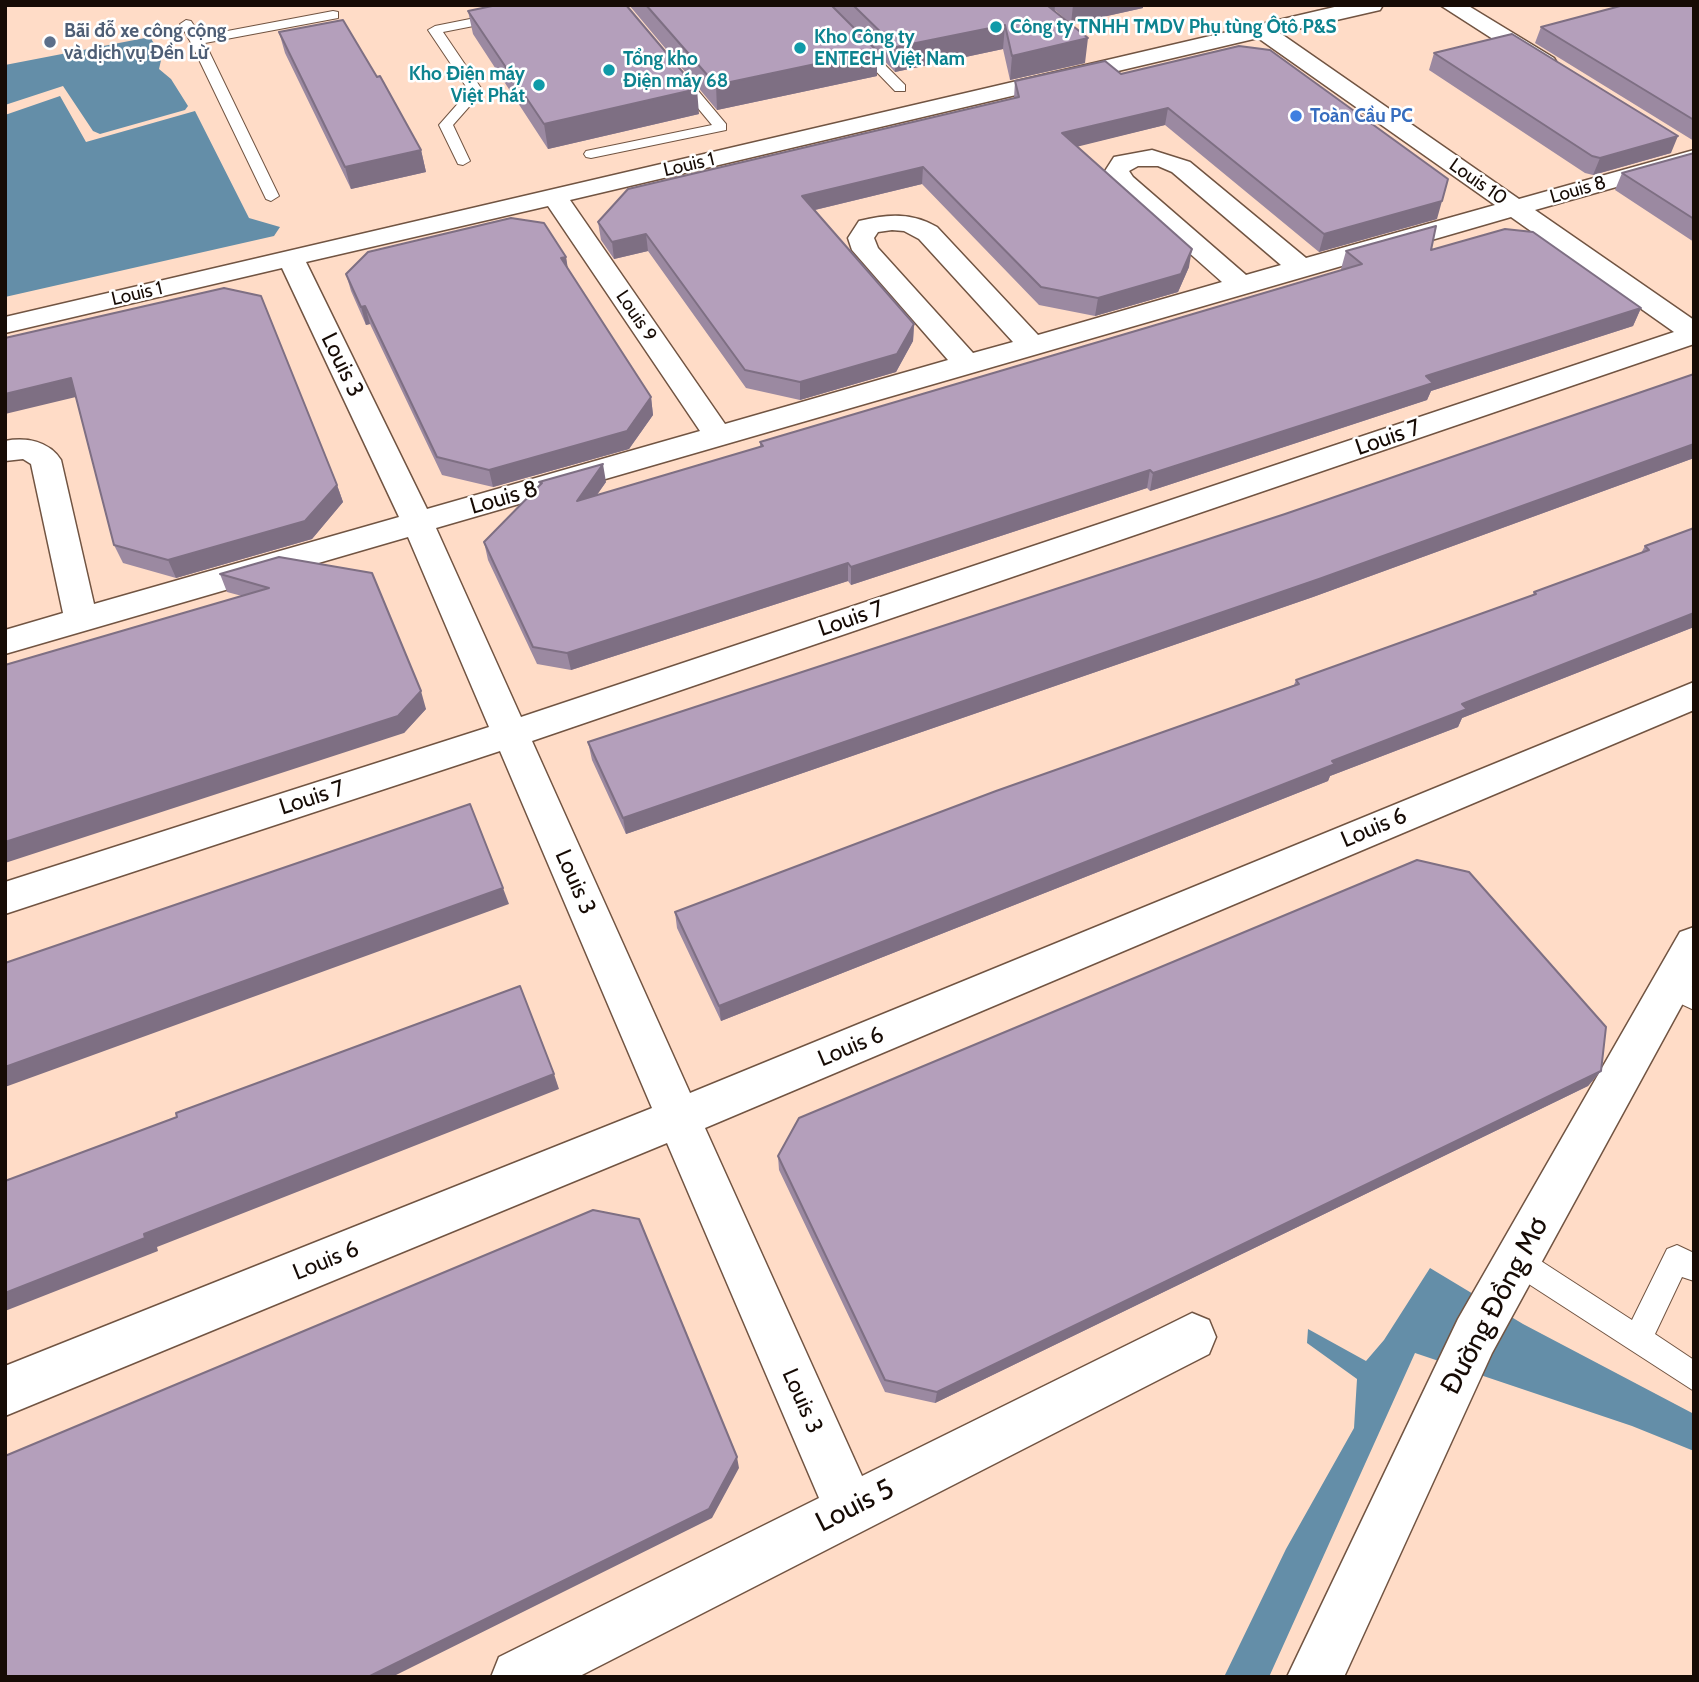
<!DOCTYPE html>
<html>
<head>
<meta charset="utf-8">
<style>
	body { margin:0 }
	#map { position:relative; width:1699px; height:1682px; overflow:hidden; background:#ffdcc7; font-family:Cabin,sans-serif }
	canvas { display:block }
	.frame { position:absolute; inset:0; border:7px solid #160b05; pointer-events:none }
</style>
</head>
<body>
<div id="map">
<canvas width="1699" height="1682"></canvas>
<div class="frame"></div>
</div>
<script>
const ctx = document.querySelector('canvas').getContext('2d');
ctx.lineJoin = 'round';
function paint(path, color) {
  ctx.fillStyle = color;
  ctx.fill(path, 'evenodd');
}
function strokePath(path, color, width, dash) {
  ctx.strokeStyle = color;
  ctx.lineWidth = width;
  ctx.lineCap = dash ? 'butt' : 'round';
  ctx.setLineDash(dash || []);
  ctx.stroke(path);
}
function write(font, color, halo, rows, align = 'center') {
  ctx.font = font + ' Cabin,sans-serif';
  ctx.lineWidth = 5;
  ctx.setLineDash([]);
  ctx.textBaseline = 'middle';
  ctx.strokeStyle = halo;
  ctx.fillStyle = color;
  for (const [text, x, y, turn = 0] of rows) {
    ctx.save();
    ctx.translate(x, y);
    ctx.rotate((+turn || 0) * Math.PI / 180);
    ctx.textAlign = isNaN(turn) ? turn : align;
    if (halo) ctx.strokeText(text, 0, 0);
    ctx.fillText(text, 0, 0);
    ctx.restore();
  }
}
const water = new Path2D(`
	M 150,37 L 162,56 L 159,69 L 171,79 L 188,106 L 185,110 L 100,134 L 93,131 L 63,86 L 5,105 L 5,65 Z
	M 60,96 L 86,142 L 195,111 L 249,218 L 280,227 L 274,236 L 5,297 L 5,115 Z
	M 1430,1268 L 1523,1324 L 1694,1414 L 1694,1451 L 1632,1426 L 1415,1353 L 1269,1677 L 1224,1677 L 1286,1549 L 1354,1428 L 1357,1379 L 1307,1343 L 1308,1329 L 1366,1361 L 1384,1340 Z`);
const service = new Path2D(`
	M 540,5 L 566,5 L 560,9 L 443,32 L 483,91 L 453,125 L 470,161 L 463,165 L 458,164 L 439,125 L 469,91 L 428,30 L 435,26 Z
	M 812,5 L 825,5 L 905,85 L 905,91 L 895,91 Z
	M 333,11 L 338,12 L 338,18 L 205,43 L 279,196 L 271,201 L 266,199 L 190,41 L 180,24 L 186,20 L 191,21 L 201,36 Z
	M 679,73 L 684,74 L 726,124 L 726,130 L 591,158 L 586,157 L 584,154 L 586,151 L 712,125 L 672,77 Z
	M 1671,978 L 1694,988 L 1694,1010 L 1662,995 L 1659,988 L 1662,981 Z
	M 1677,1245 L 1694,1253 L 1694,1281 L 1682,1277 L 1655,1334 L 1694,1360 L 1694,1391 L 1507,1270 L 1503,1261 L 1507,1252 L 1517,1248 L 1527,1252 L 1632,1320 L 1667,1249 Z`);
const minor = new Path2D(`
	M 1343,5 L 1383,5 L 1380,10 L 1280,33 L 1519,199 L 1694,150 L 1694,165 L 1535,210 L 1694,320 L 1694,344 L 532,741 L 690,1093 L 1694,682 L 1694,710 L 705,1128 L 862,1476 L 1192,1313 L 1209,1320 L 1216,1337 L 1209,1354 L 578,1677 L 491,1677 L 499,1657 L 819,1498 L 667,1143 L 5,1416 L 5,1366 L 652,1108 L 500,751 L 5,914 L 5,882 L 489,727 L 408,537 L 5,654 L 5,630 L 63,613 L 31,464 L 23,459 L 5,461 L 5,441 C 26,437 49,441 61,460 L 94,604 L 399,517 L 282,268 L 5,333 L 5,317 ZM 1258,38 L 1495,205 L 1306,258 L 1190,162 L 1152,150 L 1114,157 L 1105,171 L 1115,187 L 1222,282 L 1038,335 L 937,227 C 911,212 887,214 859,221 L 848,238 L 852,250 L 948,360 L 725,424 L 570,200 ZM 1138,166 L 1158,166 L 1172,172 L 1281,265 L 1246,275 L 1133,177 L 1129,171 ZM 548,206 L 700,431 L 427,509 L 306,262 ZM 1511,217 L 1674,332 L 521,717 L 436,528 ZM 892,230 L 904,231 L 919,239 L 1013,342 L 973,353 L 878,248 L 874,238 L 878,232 Z
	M 1440,5 L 1467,5 L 1554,58 L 1557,63 L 1554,68 L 1538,68 Z
	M 1694,927 L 1694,983 L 1492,1353 L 1344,1677 L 1287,1677 L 1458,1319 L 1680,932 Z`);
const wall = new Path2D(`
	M 629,5 L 1143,5 L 1143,8 L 1071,24 L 1055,10 L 1085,63 L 1010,80 L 1003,49 L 895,72 L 877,53 L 877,76 L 717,110 Z
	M 1694,5 L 1694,141 L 1535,43 L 1541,27 Z
	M 468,11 L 699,114 L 548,149 L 473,34 Z
	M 279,32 L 421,150 L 426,172 L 351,189 L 285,53 Z
	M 1434,53 L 1671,153 L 1593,175 L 1585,173 L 1429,70 Z
	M 1121,74 L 1437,219 L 1319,252 L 1165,125 L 1077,146 L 1189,267 L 1178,292 L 1095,316 L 1039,305 L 922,184 L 815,210 L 914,324 L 913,341 L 896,372 L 800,400 L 746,388 L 648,251 L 614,259 L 601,240 L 598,222 L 1014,98 L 1015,81 Z
	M 1694,153 L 1694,242 L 1615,190 L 1622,173 Z
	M 1431,250 L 1641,308 L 1633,326 L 1431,391 L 1427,400 L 1150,491 L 1147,488 L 851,585 L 848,581 L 571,670 L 537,664 L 488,560 L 484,542 L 540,485 L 539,482 L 606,482 L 597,495 L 760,447 L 760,442 L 1342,270 L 1341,269 L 1346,251 Z
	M 566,257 L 567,268 L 651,397 L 653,415 L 629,449 L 493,487 L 442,475 L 370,324 L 366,325 L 351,291 L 346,274 Z
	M 5,338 L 337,485 L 343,502 L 312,539 L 176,578 L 123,563 L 114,545 L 76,397 Z
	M 1694,374 L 1694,458 L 1313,597 L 626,834 L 592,760 L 588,742 L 1285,514 Z
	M 1694,528 L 1694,627 L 1462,718 L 1458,727 L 1330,776 L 1328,781 L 721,1021 L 677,928 L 675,912 L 1294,685 L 1296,680 L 1533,595 L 1534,592 L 1641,553 L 1645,546 Z
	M 279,557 L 426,709 L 404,733 L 242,596 L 227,592 L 220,574 Z
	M 1601,1071 L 1588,1086 L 935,1403 L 885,1392 L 779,1170 L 778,1156 Z`);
const shadedWall = new Path2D(`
	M 1050,5 L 1055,5 L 1053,28 L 1048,6 Z
	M 1073,5 L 1143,5 L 1143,8 L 1071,24 Z
	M 1005,25 L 1003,49 L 895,72 L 896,47 Z
	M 1088,38 L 1085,63 L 1010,80 L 1012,56 Z
	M 877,51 L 877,76 L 717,110 L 716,85 Z
	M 697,89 L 699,114 L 548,149 L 544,124 Z
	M 1168,108 L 1165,125 L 1060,151 L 1062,133 Z
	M 1678,136 L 1671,153 L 1593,175 L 1600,158 Z
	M 421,150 L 426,172 L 351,189 L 345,167 Z
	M 923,167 L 922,184 L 802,213 L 802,196 Z
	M 1442,201 L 1437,219 L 1319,252 L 1324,234 Z
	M 646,234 L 648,251 L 614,259 L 612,242 Z
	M 1192,249 L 1189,267 L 1178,292 L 1095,316 L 1098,298 Z
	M 566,257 L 569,275 L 561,258 Z
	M 365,306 L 370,324 L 366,325 L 361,307 Z
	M 1641,308 L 1633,326 L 1431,391 L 1427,400 L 1150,491 L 1153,473 L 1426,376 Z
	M 914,324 L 913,341 L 896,372 L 800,400 L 800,382 Z
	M 71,378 L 80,396 L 5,414 L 5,394 Z
	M 651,397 L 653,415 L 629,449 L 493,487 L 489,470 Z
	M 1694,444 L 1694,458 L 1313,597 L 626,834 L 623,818 Z
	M 603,464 L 606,482 L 580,518 L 577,501 Z
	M 1150,470 L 1147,488 L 851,585 L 851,567 Z
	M 337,485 L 343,502 L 312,539 L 176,578 L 168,560 Z
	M 848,563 L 848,581 L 571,670 L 567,653 Z
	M 1694,613 L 1694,627 L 1462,718 L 1458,727 L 1330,776 L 1328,781 L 721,1021 L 719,1006 L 1332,761 L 1462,704 Z
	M 421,691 L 426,709 L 404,733 L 5,863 L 5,842 Z
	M 503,888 L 509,904 L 5,1087 L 5,1067 Z
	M 1601,1071 L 1588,1086 L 935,1403 L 937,1392 Z
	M 554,1074 L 559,1089 L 157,1247 L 158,1251 L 5,1311 L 5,1293 L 144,1234 Z
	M 737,1457 L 739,1468 L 712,1518 L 392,1677 L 368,1677 Z`);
const building = new Path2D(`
	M 497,5 L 626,5 L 697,89 L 544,124 L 468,11 Z
	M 646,5 L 831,5 L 877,51 L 716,85 Z
	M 853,5 L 1050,5 L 1048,6 L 1088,38 L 1012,56 L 1005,25 L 896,47 Z
	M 1624,5 L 1694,5 L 1694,120 L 1541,27 Z
	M 343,20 L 377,77 L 380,76 L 421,150 L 345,167 L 279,32 Z
	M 1512,34 L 1678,136 L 1600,158 L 1592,156 L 1434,53 Z
	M 1239,46 L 1270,50 L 1448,179 L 1442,201 L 1324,234 L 1168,108 L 1062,133 L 1192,249 L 1181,274 L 1098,298 L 1041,287 L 923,167 L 802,196 L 914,324 L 897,354 L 800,382 L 745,370 L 646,234 L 612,242 L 598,222 L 628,189 L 1019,97 L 1015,81 L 1105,61 L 1121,74 Z
	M 1694,153 L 1694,219 L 1622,173 Z
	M 511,218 L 544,223 L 566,257 L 561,258 L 651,397 L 627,431 L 489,470 L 437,457 L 365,306 L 361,307 L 346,274 L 368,252 Z
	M 1436,226 L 1431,250 L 1505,229 L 1533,232 L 1641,308 L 1426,376 L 1433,383 L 1153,473 L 1150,470 L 851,567 L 848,563 L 567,653 L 533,647 L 484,542 L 542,483 L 539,482 L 603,464 L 577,501 L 763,446 L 760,442 L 1362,264 L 1346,251 Z
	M 224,288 L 261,296 L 337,485 L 305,521 L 168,560 L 114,545 L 71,378 L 5,394 L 5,338 Z
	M 1694,374 L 1694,444 L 1319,579 L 623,818 L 588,742 L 1285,514 Z
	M 1694,528 L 1694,613 L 1462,704 L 1467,709 L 1332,761 L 1335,764 L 719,1006 L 675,912 L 996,791 L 1299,684 L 1296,680 L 1536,594 L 1534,592 L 1649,550 L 1645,546 Z
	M 279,557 L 372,573 L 421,691 L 398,716 L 5,842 L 5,665 L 269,588 L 220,574 Z
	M 470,804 L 503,888 L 5,1067 L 5,963 Z
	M 1417,860 L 1469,872 L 1606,1027 L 1601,1071 L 937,1392 L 885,1380 L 778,1156 L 799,1118 Z
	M 520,986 L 554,1074 L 144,1234 L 145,1238 L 5,1293 L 5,1181 L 177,1117 L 176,1113 Z
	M 593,1210 L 639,1219 L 737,1457 L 709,1509 L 368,1677 L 5,1677 L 5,1456 Z`);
const markers = [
	[996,27,7,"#0f9aa8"],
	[50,42,7,"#5c6f8a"],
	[800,48,7,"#0f9aa8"],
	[609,70,7,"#0f9aa8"],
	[539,85,7,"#0f9aa8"],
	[1296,116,7,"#3f7fe0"]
];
const farCulturenames = [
	["Công ty TNHH TMDV Phụ tùng Ôtô P&S",1010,27],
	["Kho Công ty",814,37],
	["ENTECH Việt Nam",814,59],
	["Tổng kho",623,59],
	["Điện máy 68",623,81],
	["Kho Điện máy",525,74,"right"],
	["Việt Phát",525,96,"right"]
];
const farServicenames = [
	["Bãi đỗ xe công cộng",64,31],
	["và dịch vụ Đền Lừ",64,53]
];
const farShopnames = [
	["Toàn Cầu PC",1310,116]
];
const farStreetnames = [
	["Louis 1",689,165,-13],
	["Louis 10",1478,182,35],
	["Louis 8",1578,190,-16],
	["Louis 1",137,294,-13],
	["Louis 9",636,316,56]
];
const streetNames = [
	["Louis 3",342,365,64],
	["Louis 7",1388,438,-19],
	["Louis 8",504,498,-16],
	["Louis 7",851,619,-19],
	["Louis 7",312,798,-18],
	["Louis 6",1374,828,-23],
	["Louis 3",575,882,66],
	["Louis 6",851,1047,-23],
	["Louis 6",326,1261,-22],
	["Louis 3",802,1401,66]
];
const nearStreetnames = [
	["Đường Đồng Mơ",1495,1306,-62],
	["Louis 5",855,1506,-27]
];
paint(water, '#648ea8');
strokePath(service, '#715442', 2);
strokePath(minor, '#715442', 3);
paint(service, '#fff');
paint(minor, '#fff');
paint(wall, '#9b89a1');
paint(shadedWall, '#7e6f83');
paint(building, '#b49fbb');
strokePath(building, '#7e6f83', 2);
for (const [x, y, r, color] of markers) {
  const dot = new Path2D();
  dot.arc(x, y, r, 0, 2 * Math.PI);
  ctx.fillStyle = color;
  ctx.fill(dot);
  strokePath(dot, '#fff', 2.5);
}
write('bold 19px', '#0d838f', '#fff', farCulturenames, 'left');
write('bold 19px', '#4e5e75', '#fff', farServicenames, 'left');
write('bold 19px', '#366cbe', '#fff', farShopnames, 'left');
write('19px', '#160b05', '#fff', farStreetnames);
write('23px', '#160b05', '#fff', streetNames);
write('28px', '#160b05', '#fff', nearStreetnames);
</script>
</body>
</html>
